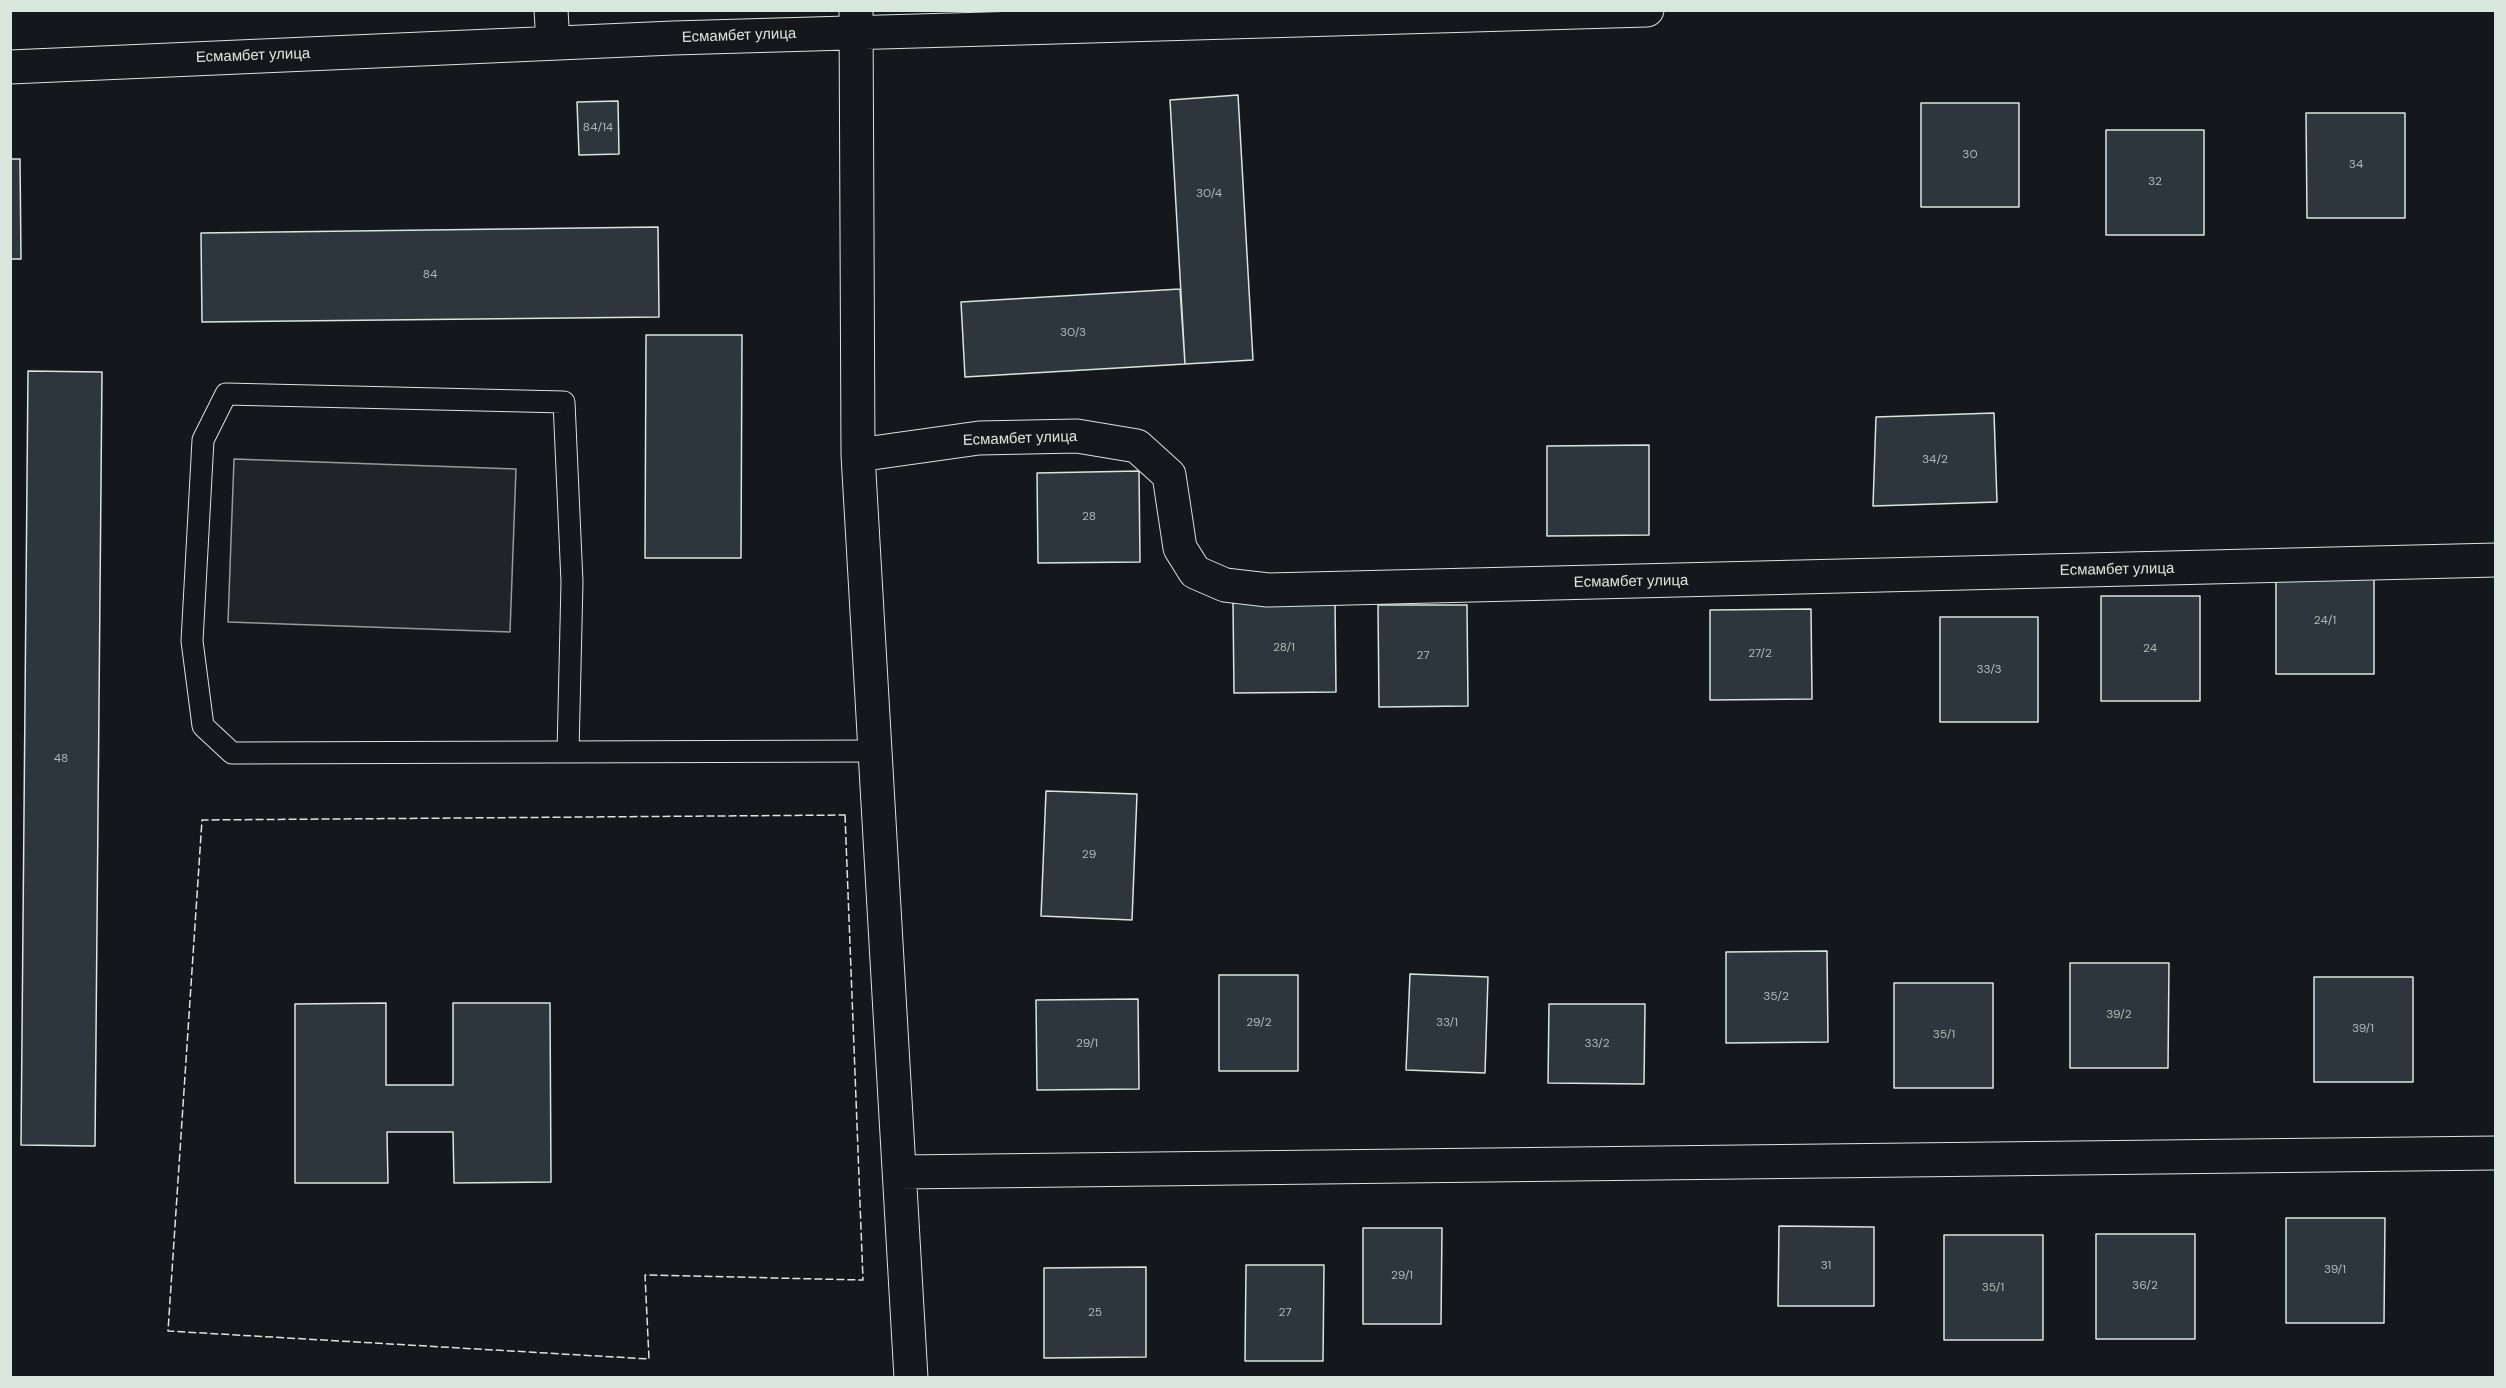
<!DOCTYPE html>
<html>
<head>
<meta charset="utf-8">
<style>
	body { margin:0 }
	#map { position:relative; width:2506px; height:1388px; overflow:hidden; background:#14181c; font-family:"DM Sans",sans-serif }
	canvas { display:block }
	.frame { position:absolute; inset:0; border:12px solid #d8e6dc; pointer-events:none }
</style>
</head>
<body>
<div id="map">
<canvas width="2506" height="1388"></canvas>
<div class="frame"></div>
</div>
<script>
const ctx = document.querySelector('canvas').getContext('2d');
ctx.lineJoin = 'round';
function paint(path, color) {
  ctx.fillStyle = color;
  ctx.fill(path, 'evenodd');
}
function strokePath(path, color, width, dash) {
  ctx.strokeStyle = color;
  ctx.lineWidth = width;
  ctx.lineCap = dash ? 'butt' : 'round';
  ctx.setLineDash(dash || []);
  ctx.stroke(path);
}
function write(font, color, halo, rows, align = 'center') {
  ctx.font = font + ' "DM Sans",sans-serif';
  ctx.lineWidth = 4.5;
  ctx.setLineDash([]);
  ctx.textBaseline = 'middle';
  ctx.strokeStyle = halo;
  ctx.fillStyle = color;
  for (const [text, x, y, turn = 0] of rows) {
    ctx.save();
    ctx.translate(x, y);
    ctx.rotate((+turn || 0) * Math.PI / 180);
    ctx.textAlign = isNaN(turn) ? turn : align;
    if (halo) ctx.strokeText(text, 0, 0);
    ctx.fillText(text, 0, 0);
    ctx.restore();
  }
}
const green = new Path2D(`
	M 234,459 L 516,469 L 510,632 L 228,622 Z`);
const building = new Path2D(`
	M 1238,95 L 1253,360 L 1185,364 L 1170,100 Z
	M 618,101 L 619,154 L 579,155 L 577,102 Z
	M 1921,103 L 2019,103 L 2019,207 L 1921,207 Z
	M 2306,113 L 2405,113 L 2405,218 L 2307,218 Z
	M 2106,130 L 2204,130 L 2204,235 L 2106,235 Z
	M 10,159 L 20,159 L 21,259 L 10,259 Z
	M 658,227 L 659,317 L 202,322 L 201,233 Z
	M 1180,289 L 1185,364 L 965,377 L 961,302 Z
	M 646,335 L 742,335 L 741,558 L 645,558 Z
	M 28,371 L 102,372 L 95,1146 L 21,1145 Z
	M 1994,413 L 1997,502 L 1873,506 L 1876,417 Z
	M 1649,445 L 1649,535 L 1547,536 L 1547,446 Z
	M 1139,471 L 1140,562 L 1038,563 L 1037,473 Z
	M 2276,568 L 2374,568 L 2374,674 L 2276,674 Z
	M 2101,596 L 2200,596 L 2200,701 L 2101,701 Z
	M 1335,602 L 1336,692 L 1234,693 L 1233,603 Z
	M 1378,605 L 1467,605 L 1468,706 L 1379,707 Z
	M 1811,609 L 1812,699 L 1710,700 L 1710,610 Z
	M 1940,617 L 2038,617 L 2038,722 L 1940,722 Z
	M 1046,791 L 1137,794 L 1132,920 L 1041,916 Z
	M 1827,951 L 1828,1042 L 1726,1043 L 1726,952 Z
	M 2070,963 L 2169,963 L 2168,1068 L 2070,1068 Z
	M 1410,974 L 1488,977 L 1485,1073 L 1406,1070 Z
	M 1219,975 L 1298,975 L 1298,1071 L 1219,1071 Z
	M 2314,977 L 2413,977 L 2413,1082 L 2314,1082 Z
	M 1894,983 L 1993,983 L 1993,1088 L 1894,1088 Z
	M 1138,999 L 1139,1089 L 1037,1090 L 1036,1000 Z
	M 386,1003 L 386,1085 L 453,1085 L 453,1003 L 550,1003 L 551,1182 L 454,1183 L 453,1132 L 387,1132 L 388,1183 L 295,1183 L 295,1004 Z
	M 1549,1004 L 1645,1004 L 1644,1084 L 1548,1083 Z
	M 2286,1218 L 2385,1218 L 2384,1323 L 2286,1323 Z
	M 1779,1226 L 1874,1227 L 1874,1306 L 1778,1306 Z
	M 1363,1228 L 1442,1228 L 1441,1324 L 1363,1324 Z
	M 2096,1234 L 2195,1234 L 2195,1339 L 2096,1339 Z
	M 1944,1235 L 2043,1235 L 2043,1340 L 1944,1340 Z
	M 1246,1265 L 1324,1265 L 1323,1361 L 1245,1361 Z
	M 1146,1267 L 1146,1357 L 1044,1358 L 1044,1268 Z`);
const service = new Path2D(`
	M 568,752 L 572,582 L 564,402 L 226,394 L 203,440 L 192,641 L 203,726 L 232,753 L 876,751`);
const minor = new Path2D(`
	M 551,10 L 553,43
	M 856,10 L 858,455 L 911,1378
	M 10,67 L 673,38 L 1647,10
	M 858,455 L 979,438 L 1077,436 L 1137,446 L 1169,475 L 1180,548 L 1195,572 L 1225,585 L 1268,590 L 2496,560
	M 901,1172 L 2496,1153`);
const fence = new Path2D(`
	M 845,815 L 863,1280 L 645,1275 L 649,1359 L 168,1331 L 202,820 Z`);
const numberNames = [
	["84/14",598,128],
	["30",1970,155],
	["34",2356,165],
	["32",2155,182],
	["30/4",1209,194],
	["84",430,275],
	["30/3",1073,333],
	["34/2",1935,460],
	["28",1089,517],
	["24/1",2325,621],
	["28/1",1284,648],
	["24",2150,649],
	["27/2",1760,654],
	["27",1423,656],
	["33/3",1989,670],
	["48",61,759],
	["29",1089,855],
	["35/2",1776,997],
	["39/2",2119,1015],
	["29/2",1259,1023],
	["33/1",1447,1023],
	["39/1",2363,1029],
	["35/1",1944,1035],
	["29/1",1087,1044],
	["33/2",1597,1044],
	["31",1826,1266],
	["39/1",2335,1270],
	["29/1",1402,1276],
	["36/2",2145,1286],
	["35/1",1993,1288],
	["25",1095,1313],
	["27",1285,1313]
];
const streetNames = [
	["Есмамбет улица",739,36,-2],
	["Есмамбет улица",253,56,-2],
	["Есмамбет улица",1020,439,-2],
	["Есмамбет улица",2117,570,-1],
	["Есмамбет улица",1631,582,-1]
];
paint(green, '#202428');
strokePath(green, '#939e99', 1.5);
paint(building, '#2c363c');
strokePath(building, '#d8e6dc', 1.5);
strokePath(service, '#d8e6dc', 23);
strokePath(minor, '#d8e6dc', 35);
strokePath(service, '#14181c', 21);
strokePath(minor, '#14181c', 33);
strokePath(fence, '#d8e6dc', 1.5, [8, 3]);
write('12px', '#adbab4', null, numberNames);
write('15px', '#d8e6dc', '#14181c', streetNames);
</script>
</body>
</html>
